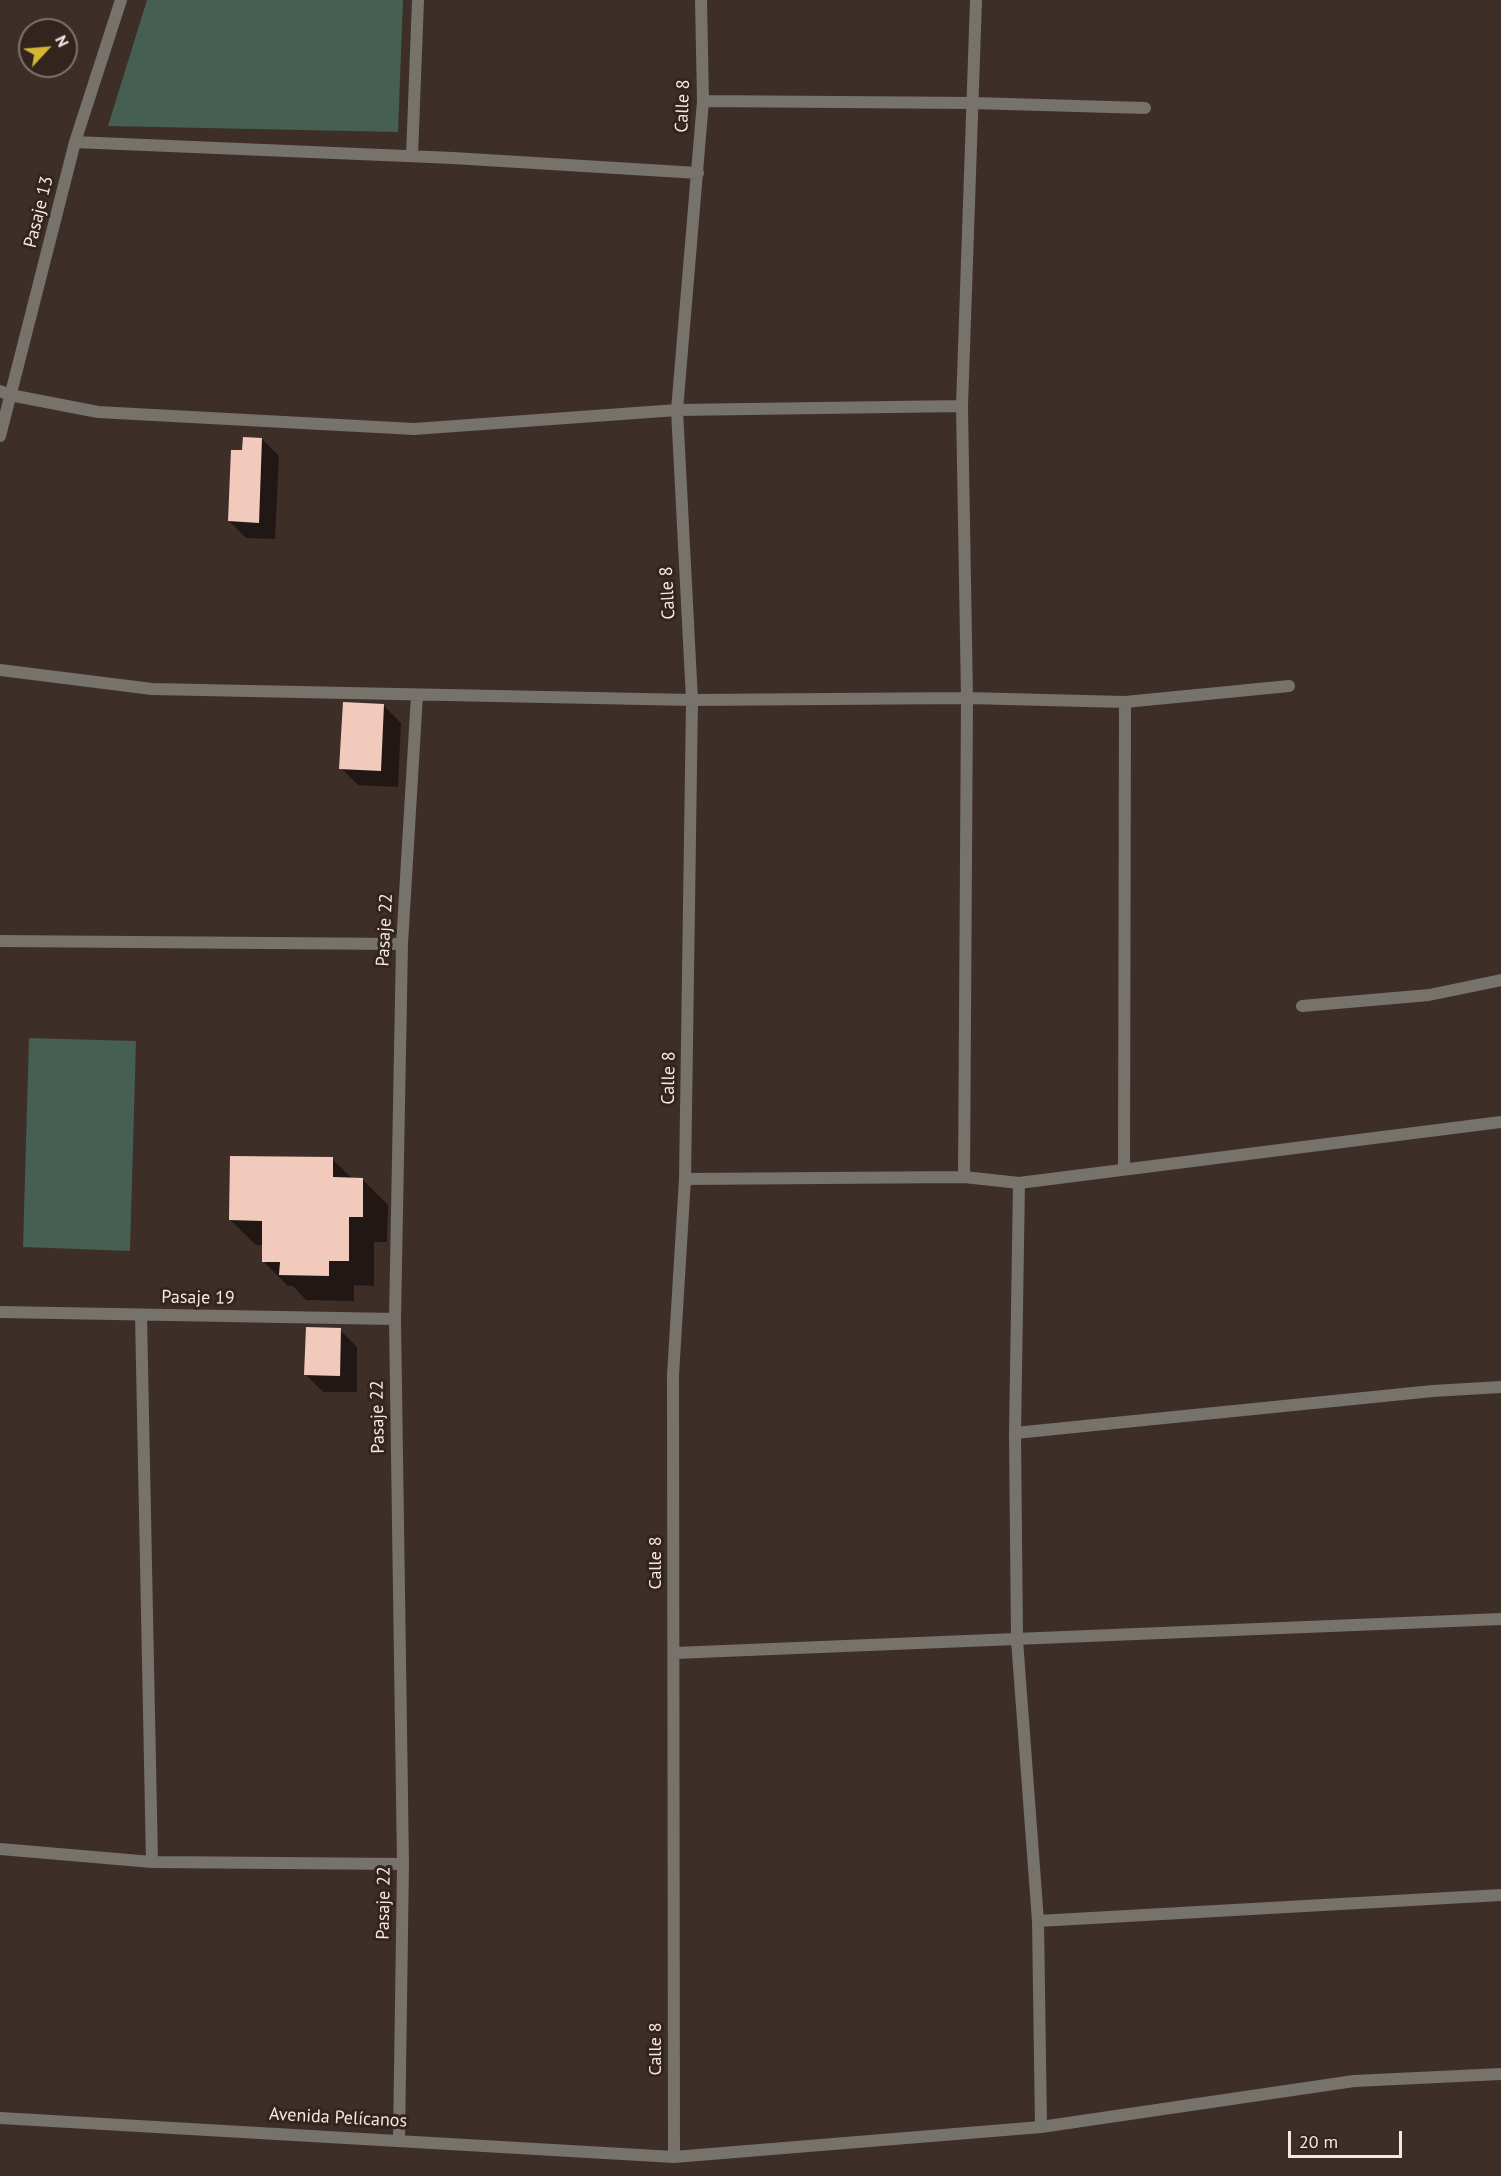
<!DOCTYPE html>
<html>
<head>
<meta charset="utf-8">
<style>
	body { margin:0 }
	#map { position:relative; width:1501px; height:2176px; overflow:hidden; background:#3e2e28; font-family:"PT Sans",sans-serif }
	canvas { display:block }
	.north { position:absolute; left:18px; top:18px; width:60px; height:60px; box-sizing:border-box; background:#34241e; border:2px solid #80726d; border-radius:50%; rotate:64deg; font-size:16px; font-weight:700; line-height:24px; text-align:center; color:#f3e8e4 }
	.north::after { content:''; display:block; margin:auto; width:21px; height:27px; background:#d5b534; clip-path:polygon(50% 0,100% 100%,50% 72%,0 100%) }
	.scale { position:absolute; left:1288px; top:2131px; width:114px; height:27px; box-sizing:border-box; border:3px solid #f3e8e4; border-top:0; padding-left:8px; font-size:18px; line-height:21px; white-space:nowrap; color:#f3e8e4; -webkit-text-stroke:4px #34241e; paint-order:stroke }
</style>
</head>
<body>
<div id="map">
<canvas width="1501" height="2176"></canvas>
<div class="north">N</div>
<div class="scale">20 m</div>
</div>
<script>
const ctx = document.querySelector('canvas').getContext('2d');
ctx.lineJoin = 'round';
function paint(path, color) {
  ctx.fillStyle = color;
  ctx.fill(path, 'evenodd');
}
function strokePath(path, color, width, dash) {
  ctx.strokeStyle = color;
  ctx.lineWidth = width;
  ctx.lineCap = dash ? 'butt' : 'round';
  ctx.setLineDash(dash || []);
  ctx.stroke(path);
}
function write(font, color, halo, rows, align = 'center') {
  ctx.font = font + ' "PT Sans",sans-serif';
  ctx.lineWidth = 6;
  ctx.setLineDash([]);
  ctx.textBaseline = 'middle';
  ctx.strokeStyle = halo;
  ctx.fillStyle = color;
  for (const [text, x, y, turn = 0] of rows) {
    ctx.save();
    ctx.translate(x, y);
    ctx.rotate((+turn || 0) * Math.PI / 180);
    ctx.textAlign = isNaN(turn) ? turn : align;
    if (halo) ctx.strokeText(text, 0, 0);
    ctx.fillText(text, 0, 0);
    ctx.restore();
  }
}
const green = new Path2D(`
	M 147,0 L 403,0 L 398,132 L 108,126 Z
	M 29,1038 L 136,1041 L 130,1251 L 23,1247 Z`);
const shadow = new Path2D(`
	M 262,439 L 279,456 L 275,539 L 246,538 L 229,521 L 244,452 Z
	M 384,706 L 401,723 L 398,787 L 358,785 L 341,768 Z
	M 332,1159 L 353,1179 L 362,1179 L 388,1205 L 387,1242 L 374,1242 L 374,1286 L 354,1285 L 354,1301 L 306,1300 L 293,1286 L 288,1286 L 263,1261 L 263,1245 L 256,1245 L 230,1220 Z
	M 340,1330 L 357,1347 L 357,1392 L 323,1392 L 306,1375 Z`);
const building = new Path2D(`
	M 243,437 L 262,438 L 259,523 L 228,521 L 231,450 L 242,450 Z
	M 343,702 L 384,704 L 381,771 L 339,769 Z
	M 230,1156 L 333,1157 L 333,1177 L 363,1178 L 363,1217 L 349,1217 L 349,1261 L 329,1261 L 329,1276 L 279,1275 L 280,1262 L 262,1262 L 262,1221 L 229,1220 Z
	M 306,1327 L 341,1328 L 340,1376 L 304,1375 Z`);
const minor = new Path2D(`
	M 703,101 L 973,103 L 1145,108
	M 75,142 L 453,158 L 698,173
	M 412,156 L 418,0
	M 0,391 L 10,395 L 98,412 L 414,429 L 677,410 L 962,406
	M 0,436 L 75,142 L 121,0
	M 0,670 L 152,689 L 692,700 L 967,698 L 1125,702 L 1289,686
	M 0,941 L 402,944
	M 1302,1006 L 1429,995 L 1501,980
	M 1124,1169 L 1125,702
	M 964,1177 L 967,698 L 962,406 L 976,0
	M 685,1179 L 964,1177 L 1019,1183 L 1501,1122
	M 1019,1183 L 1015,1433 L 1017,1640 L 1038,1921 L 1041,2127
	M 0,1312 L 395,1319
	M 141,1315 L 152,1862
	M 1015,1433 L 1433,1391 L 1501,1387
	M 675,1653 L 1501,1619
	M 0,1849 L 152,1862 L 403,1864
	M 1038,1921 L 1501,1895
	M 399,2140 L 403,1864 L 395,1319 L 402,944 L 417,695
	M 674,2157 L 673,1375 L 685,1179 L 692,700 L 677,410 L 703,101 L 701,0`);
const tertiary = new Path2D(`
	M 0,2118 L 674,2157 L 1041,2127 L 1354,2081 L 1501,2074`);
const streetNames = [
	["Calle 8",683,106,-88],
	["Pasaje 13",39,212,-76],
	["Calle 8",668,593,-93],
	["Pasaje 22",385,930,-87],
	["Calle 8",669,1078,-89],
	["Pasaje 19",198,1298,1],
	["Pasaje 22",378,1417,-91],
	["Calle 8",656,1563,-90],
	["Pasaje 22",384,1903,-89],
	["Calle 8",656,2049,-90],
	["Avenida Pelícanos",338,2118,3]
];
paint(green, '#455f53');
paint(shadow, '#0007');
paint(building, '#f2cabb');
strokePath(minor, '#77726b', 12);
strokePath(tertiary, '#77726b', 12);
write('18px', '#f3e8e4', '#34241e', streetNames);
</script>
</body>
</html>
